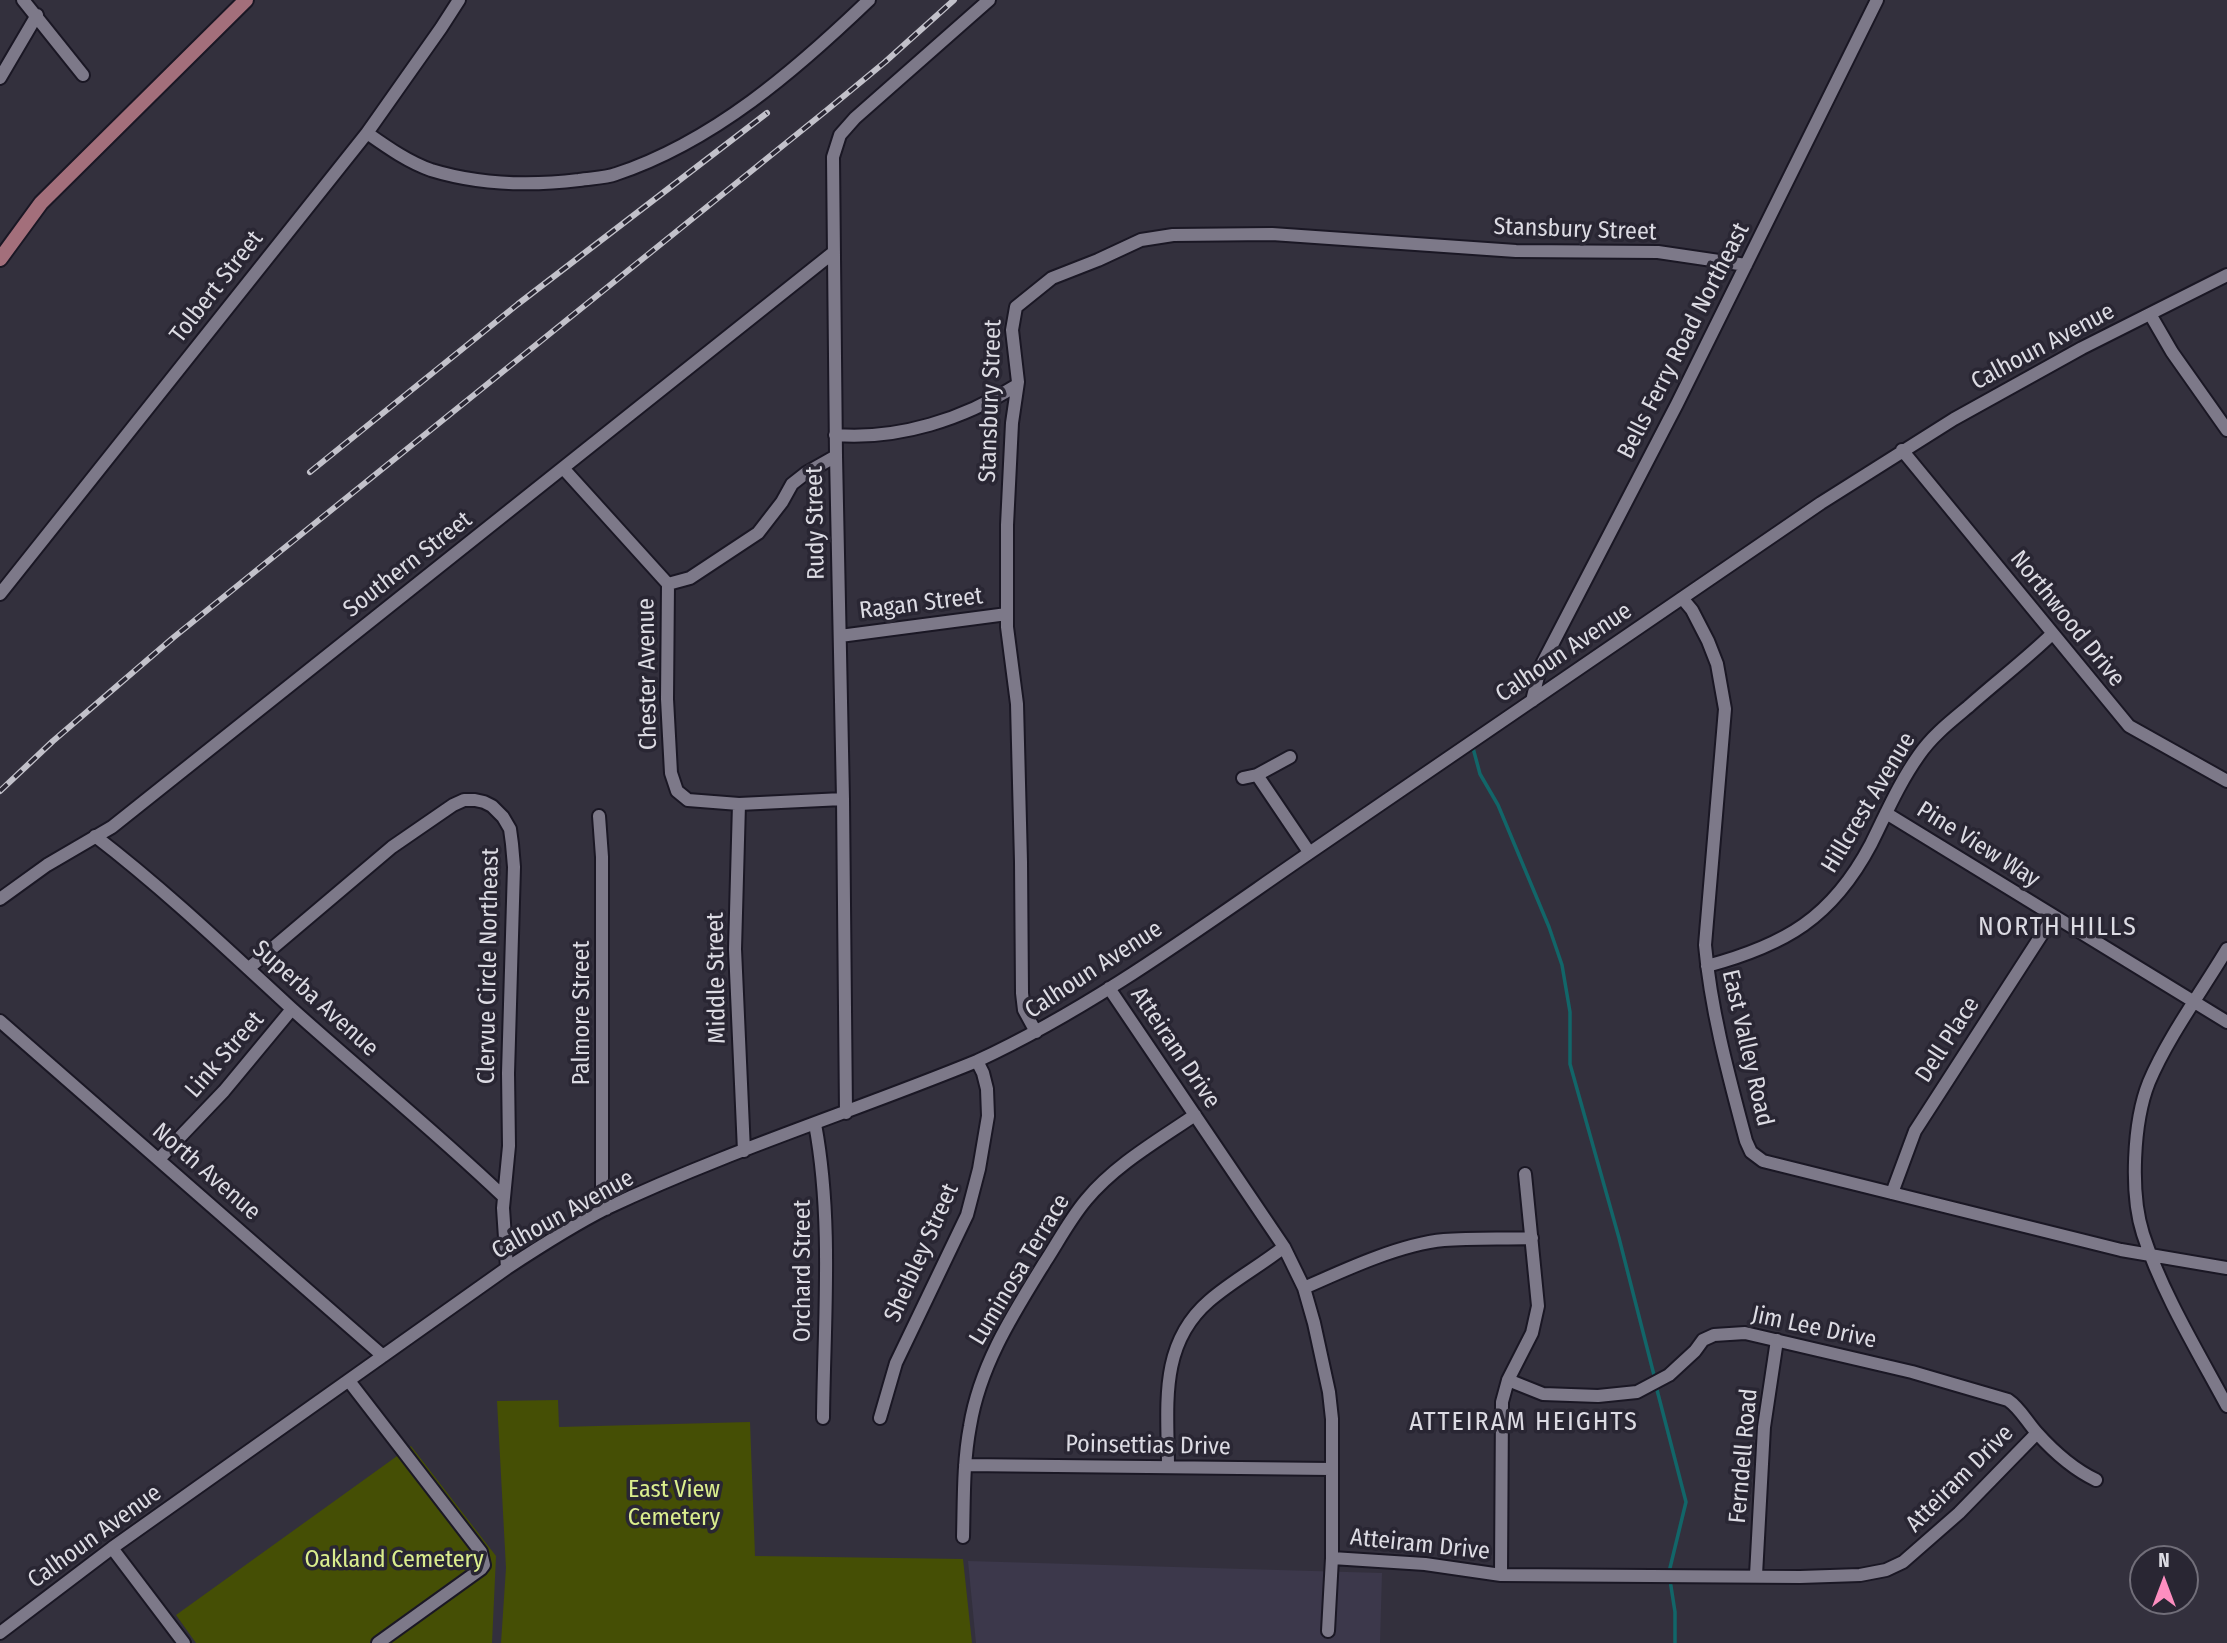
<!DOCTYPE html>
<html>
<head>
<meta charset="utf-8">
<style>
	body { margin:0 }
	#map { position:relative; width:2227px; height:1643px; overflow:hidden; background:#33303d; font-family:"Fira Sans Condensed",sans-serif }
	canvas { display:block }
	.north { position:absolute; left:2129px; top:1545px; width:70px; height:70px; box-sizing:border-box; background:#292633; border:2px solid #716e79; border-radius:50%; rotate:0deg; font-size:19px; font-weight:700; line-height:28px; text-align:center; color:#dcdbe3 }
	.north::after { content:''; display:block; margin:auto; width:24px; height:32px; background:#fd8ec0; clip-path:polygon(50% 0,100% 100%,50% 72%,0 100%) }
</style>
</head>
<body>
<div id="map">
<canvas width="2227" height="1643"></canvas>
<div class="north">N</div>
</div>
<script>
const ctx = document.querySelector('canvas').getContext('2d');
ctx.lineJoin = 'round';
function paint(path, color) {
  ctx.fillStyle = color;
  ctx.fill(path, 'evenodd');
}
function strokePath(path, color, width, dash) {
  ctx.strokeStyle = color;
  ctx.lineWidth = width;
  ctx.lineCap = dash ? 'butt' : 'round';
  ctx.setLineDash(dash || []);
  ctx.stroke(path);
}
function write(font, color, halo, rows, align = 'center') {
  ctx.font = font + ' "Fira Sans Condensed",sans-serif';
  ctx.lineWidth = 7;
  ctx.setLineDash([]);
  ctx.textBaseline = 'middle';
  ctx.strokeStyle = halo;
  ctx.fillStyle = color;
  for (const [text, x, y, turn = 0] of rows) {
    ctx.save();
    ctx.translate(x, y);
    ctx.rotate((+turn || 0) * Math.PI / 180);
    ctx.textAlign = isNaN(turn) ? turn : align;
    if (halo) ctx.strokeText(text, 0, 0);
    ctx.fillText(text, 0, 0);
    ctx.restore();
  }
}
const built = new Path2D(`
	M 968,1561 L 1382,1573 L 1380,1643 L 976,1643 Z`);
const green = new Path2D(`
	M 558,1400 L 559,1427 L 750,1422 L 755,1556 L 963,1559 L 972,1643 L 501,1643 L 506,1568 L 497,1401 Z
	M 411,1446 L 496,1556 L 492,1643 L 196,1643 L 176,1615 Z`);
const stream = new Path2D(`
	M 1475,745 L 1473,748 L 1480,774 L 1498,805 L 1549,927 L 1562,965 L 1570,1012 L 1570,1064 L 1619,1238 L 1655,1379
	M 1656,1386 L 1686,1502 L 1669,1572
	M 1670,1580 L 1675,1612 L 1675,1643`);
const minor = new Path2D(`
	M 23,0 L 83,75
	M 0,78 L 37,15
	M 367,133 C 387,147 408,162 431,170 C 480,185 530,186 579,180 C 591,178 605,178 616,174 C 713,142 796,70 869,0
	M 2150,314 L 2172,352 L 2227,430
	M 835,435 C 899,440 964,419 1017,385
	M 1902,450 L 2129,726 L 2227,781
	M 563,468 L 668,584 L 667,699 L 671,773 L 677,791 L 688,800 L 739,804 L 843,799
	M 668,584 L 690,578 L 758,533 L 782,502 L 792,484 L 806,473 L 836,456
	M 0,594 L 367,133 L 441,28 L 459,0
	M 1682,598 L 1692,610 L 1708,641 L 1717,664 L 1725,709 L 1705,945 C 1711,1012 1729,1077 1746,1141 L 1751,1152 L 1763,1161 L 2121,1250 L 2227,1268
	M 840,636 L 1007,614
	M 1532,701 L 1540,668 L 1677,404 L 1877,0
	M 1257,775 L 1309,852
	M 1243,778 L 1257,775 L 1290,757
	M 739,804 L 735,949 L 744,1151
	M 1886,813 L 2227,1022
	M 599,816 L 602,857 L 602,1191 L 606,1209
	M 95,836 C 164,889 228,950 292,1009 C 362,1072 435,1131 503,1196
	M 0,899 L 47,865 L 112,827 L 834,252
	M 2227,949 C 2202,991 2168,1037 2149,1082 C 2133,1122 2130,1194 2143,1234 C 2162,1293 2198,1352 2227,1406
	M 1707,966 C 1785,945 1832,918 1871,844 C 1886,814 1899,783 1919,755 C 1932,736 1950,722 1968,707 C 1996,682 2025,660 2052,634
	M 249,968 L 392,847 L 453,805 L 464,800 L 475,800 L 484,802 L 492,806 L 503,817 L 510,829 L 512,844 L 514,867 L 508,1073 L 509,1146 L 503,1208 L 507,1268
	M 1109,988 L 1284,1247 L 1304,1288 L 1314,1323 L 1329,1392 L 1332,1419 L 1332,1558 L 1328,1631
	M 0,1021 L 383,1356
	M 1036,1032 L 1024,1010 L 1022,993 L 1021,862 L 1017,704 L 1007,627 L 1007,525 L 1012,423 L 1018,382 L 1012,330 L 1016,307 L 1052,278 L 1098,260 L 1141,240 L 1173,235 L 1272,234 L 1516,251 L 1658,252 L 1746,265
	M 846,1113 L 843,799 L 836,456 L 833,157 L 840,135 L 855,118 L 989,0
	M 815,1124 C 833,1220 824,1321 823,1418
	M 159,1159 L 224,1091 L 292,1009
	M 1892,1193 L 1915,1131 L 2053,917
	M 1304,1288 C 1344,1270 1400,1244 1444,1240 C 1473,1238 1503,1239 1532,1238
	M 1508,1380 L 1543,1394 L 1598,1396 L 1637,1392 L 1669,1375 L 1695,1351 L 1703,1340 L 1714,1335 L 1745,1333 L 1912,1372 L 2008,1400 C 2020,1408 2027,1422 2037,1433 C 2054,1452 2073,1469 2096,1480
	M 349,1381 L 481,1552 L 484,1565 L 481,1569 L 378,1643
	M 880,1418 L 896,1363 L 967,1215 L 979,1169 L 988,1116 L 987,1089 L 983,1073 L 977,1061
	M 965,1465 L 1331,1469
	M 1168,1467 C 1168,1407 1158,1345 1209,1301 C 1232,1281 1260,1266 1284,1247
	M 963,1537 C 964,1500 963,1463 970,1426 C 980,1365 1013,1314 1045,1262 C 1058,1242 1070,1219 1086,1200 C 1115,1165 1157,1141 1195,1115
	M 112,1548 L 184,1643
	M 1332,1558 L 1425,1564 L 1501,1575 L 1800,1577 L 1860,1575 L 1886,1570 L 1903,1562 L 1959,1513 L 2037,1433
	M 1501,1575 L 1502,1402 L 1508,1380 L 1532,1333 L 1538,1306 L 1525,1174
	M 1756,1575 L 1764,1427 L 1777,1340
	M 0,1633 L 112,1548 L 507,1268 C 539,1247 573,1225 607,1208 C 727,1151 855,1111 977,1061 C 1098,1005 1208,922 1318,847 C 1485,732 1653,618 1821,503 L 1954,419 L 2082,348 L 2227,275`);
const major = new Path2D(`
	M 0,259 L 41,203 L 246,0`);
const rail = new Path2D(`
	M 310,472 L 518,304 L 767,113
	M 0,791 L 53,741 L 174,637 L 827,110 L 885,62 L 954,0`);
const streetNames = [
	["Stansbury Street",1575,230,2],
	["Tolbert Street",217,287,-52],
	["Bells Ferry Road Northeast",1684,341,-63],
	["Calhoun Avenue",2043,347,-28],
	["Stansbury Street",991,401,-88],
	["Rudy Street",816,523,-91],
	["Southern Street",408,565,-38],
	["Ragan Street",921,604,-7],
	["Northwood Drive",2067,619,51],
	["Calhoun Avenue",1564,653,-34],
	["Chester Avenue",648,674,-91],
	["Hillcrest Avenue",1869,803,-59],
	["Pine View Way",1978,845,32],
	["Clervue Circle Northeast",489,966,-89],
	["Calhoun Avenue",1094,970,-33],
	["Middle Street",717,978,-91],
	["Superba Avenue",315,999,42],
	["Palmore Street",582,1013,-90],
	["Dell Place",1948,1040,-57],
	["Atteiram Drive",1175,1048,56],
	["East Valley Road",1747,1048,77],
	["Link Street",225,1055,-49],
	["North Avenue",206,1172,41],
	["Calhoun Avenue",563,1215,-29],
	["Sheibley Street",922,1253,-66],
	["Luminosa Terrace",1020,1270,-59],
	["Orchard Street",803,1271,-90],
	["Jim Lee Drive",1814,1328,12],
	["Poinsettias Drive",1148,1446,1],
	["Ferndell Road",1744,1456,-85],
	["Atteiram Drive",1960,1479,-45],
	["Calhoun Avenue",95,1537,-36],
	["Atteiram Drive",1420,1545,6]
];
const parkNames = [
	["East View",674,1490],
	["Cemetery",674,1518],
	["Oakland Cemetery",394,1560]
];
const neighbourhoodNames = [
	["NORTH HILLS",2058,928],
	["ATTEIRAM HEIGHTS",1524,1423]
];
paint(built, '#3c384b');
paint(green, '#454f05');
strokePath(stream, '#126669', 3.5);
strokePath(minor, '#1a1724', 16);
strokePath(major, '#1a1724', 18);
strokePath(minor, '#7d7989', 12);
strokePath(major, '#a36f7b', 14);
strokePath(rail, '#c2c1ca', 6);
strokePath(rail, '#292633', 3.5, [10]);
write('24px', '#dcdbe3', '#292633', streetNames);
write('24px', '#daed8d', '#292633', parkNames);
ctx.letterSpacing = '2px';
write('26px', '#dcdbe3', '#292633', neighbourhoodNames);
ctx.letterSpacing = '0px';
</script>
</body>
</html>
